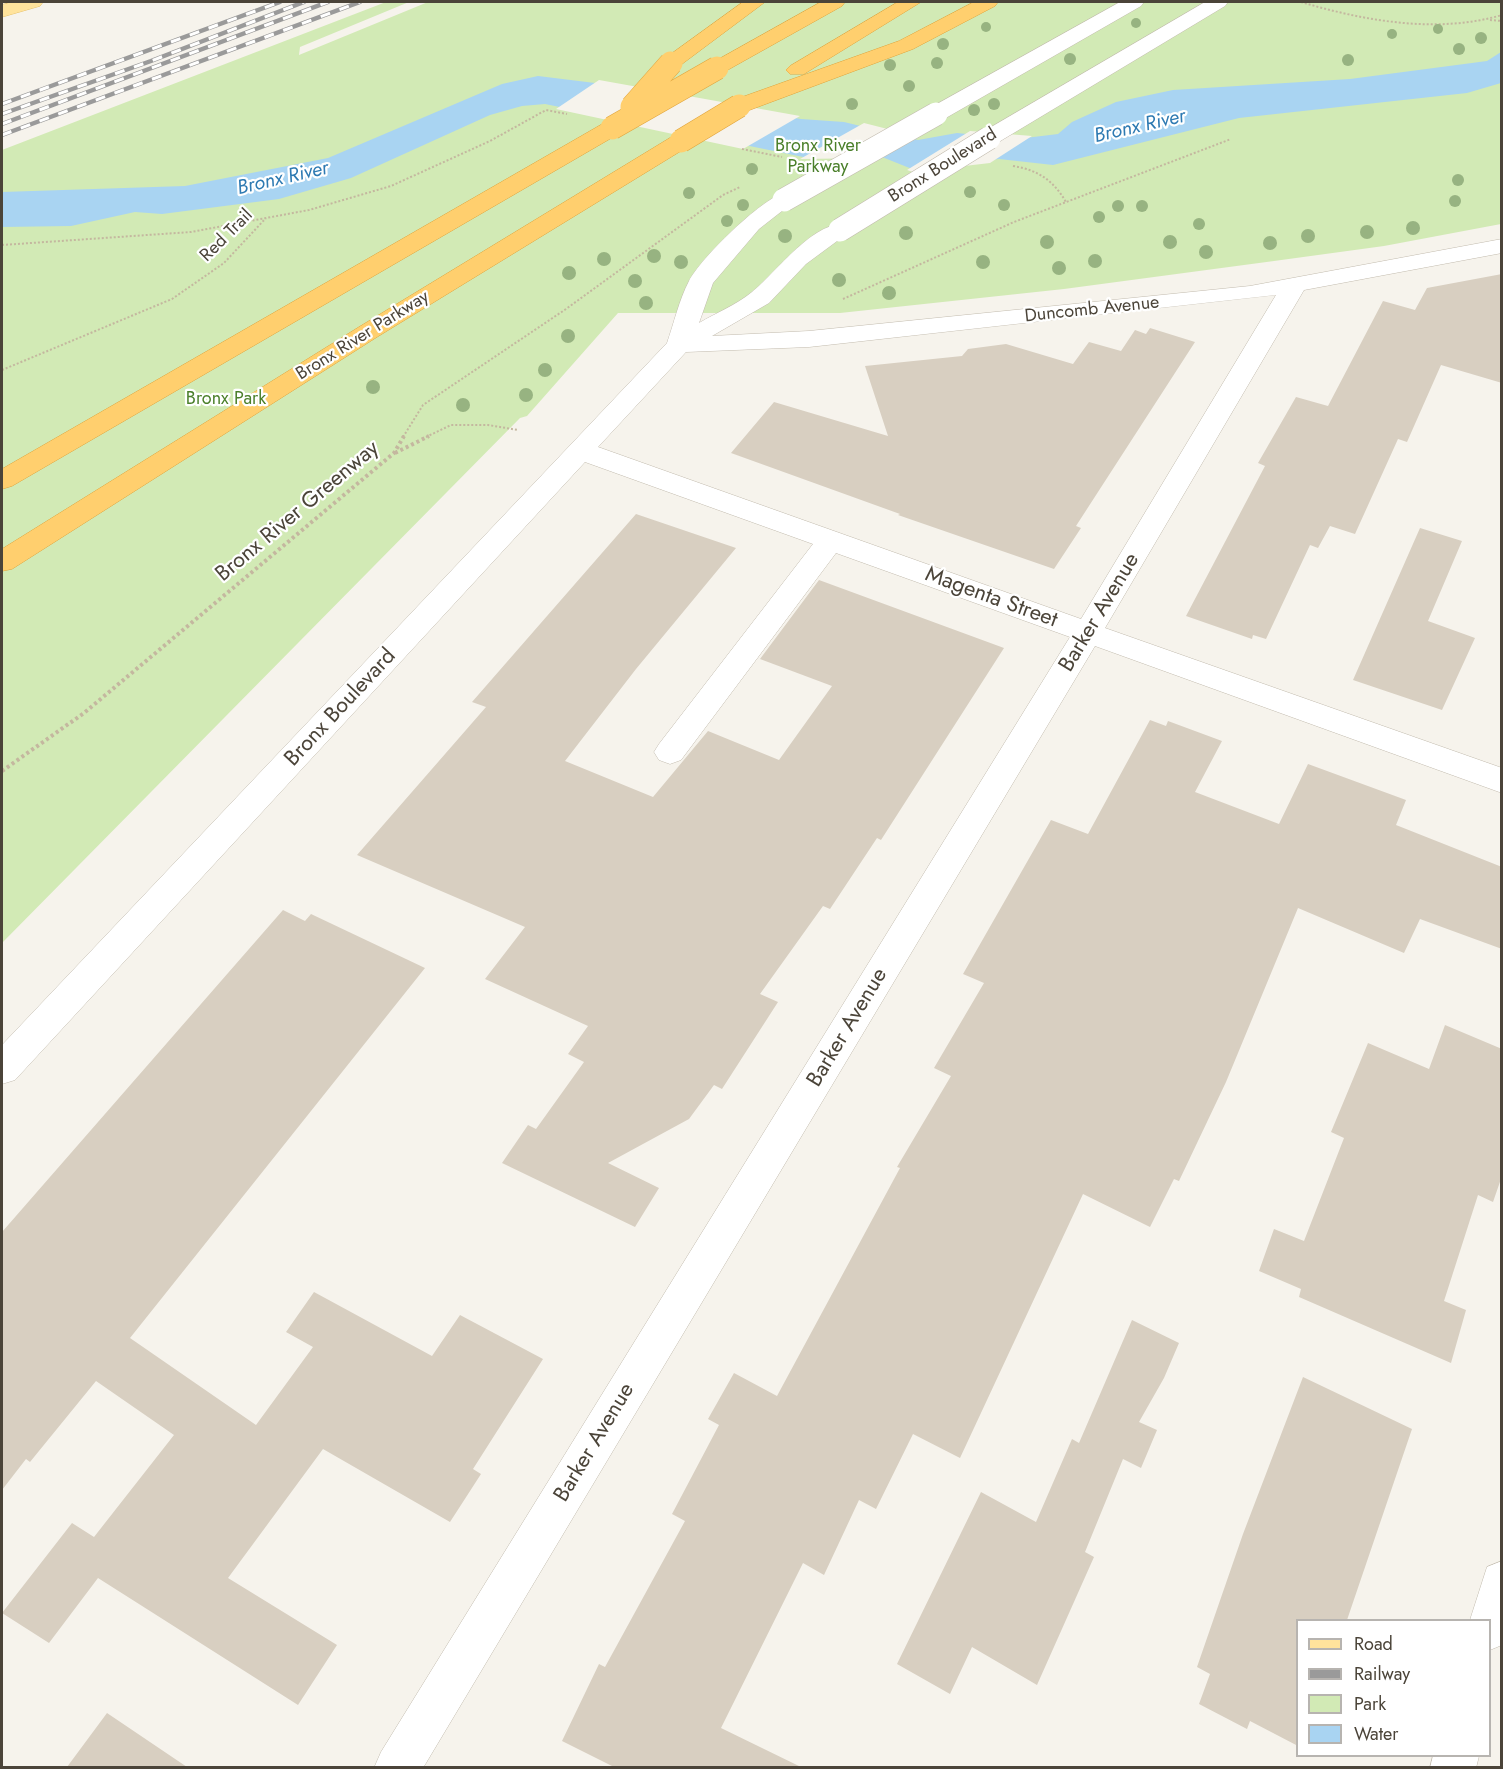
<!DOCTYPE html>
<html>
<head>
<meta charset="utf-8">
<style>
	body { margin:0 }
	#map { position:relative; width:1503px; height:1769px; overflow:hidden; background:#f6f3ec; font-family:Jost,sans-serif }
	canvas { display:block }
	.frame { position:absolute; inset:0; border:3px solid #4b4439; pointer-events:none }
	.legend { position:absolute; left:1296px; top:1619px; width:195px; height:138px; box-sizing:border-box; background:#fff; border:2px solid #b7b4b0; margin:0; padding:8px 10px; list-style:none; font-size:18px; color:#4b4439 }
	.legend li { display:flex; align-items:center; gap:12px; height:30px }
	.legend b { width:30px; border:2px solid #b7b4b0 }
</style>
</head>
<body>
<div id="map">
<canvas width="1503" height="1769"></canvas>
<div class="frame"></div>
<ul class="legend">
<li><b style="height:8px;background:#ffe39c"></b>Road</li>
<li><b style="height:8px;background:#9a9a9a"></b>Railway</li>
<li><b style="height:16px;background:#d2eab5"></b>Park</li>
<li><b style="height:16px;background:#a9d4f2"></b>Water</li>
</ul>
</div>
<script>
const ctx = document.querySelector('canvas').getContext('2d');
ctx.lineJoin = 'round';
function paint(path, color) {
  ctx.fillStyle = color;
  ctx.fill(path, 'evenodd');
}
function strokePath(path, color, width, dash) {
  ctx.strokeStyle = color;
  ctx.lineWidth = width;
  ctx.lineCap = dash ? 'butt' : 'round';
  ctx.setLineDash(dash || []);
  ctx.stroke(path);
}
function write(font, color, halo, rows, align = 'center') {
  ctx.font = font + ' Jost,sans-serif';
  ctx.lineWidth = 4.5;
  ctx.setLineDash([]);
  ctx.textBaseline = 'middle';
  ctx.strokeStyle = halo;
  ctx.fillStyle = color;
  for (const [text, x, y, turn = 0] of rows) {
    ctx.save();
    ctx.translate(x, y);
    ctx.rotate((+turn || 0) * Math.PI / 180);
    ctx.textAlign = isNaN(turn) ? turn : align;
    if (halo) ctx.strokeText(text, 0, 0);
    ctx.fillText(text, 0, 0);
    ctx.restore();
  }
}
const green = new Path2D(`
	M 386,2 L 409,2 L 300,47 L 299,55 L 428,2 L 1501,2 L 1501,224 L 1384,246 L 1274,261 L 1064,289 L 840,313 L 618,313 L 527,416 L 520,418 L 2,943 L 2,150 Z`);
const water = new Path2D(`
	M 1501,52 L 1501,83 L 1467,93 L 1239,118 L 1053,165 L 999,159 L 912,169 L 877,155 L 808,158 L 545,104 L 522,106 L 490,115 L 351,178 L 279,199 L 162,214 L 135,212 L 71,226 L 2,227 L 2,192 L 185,186 L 328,158 L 502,84 L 538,76 L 595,83 L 801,119 L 844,122 L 918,140 L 957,133 L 1017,139 L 1058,134 L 1072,122 L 1116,102 L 1173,90 L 1350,79 L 1487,61 Z`);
const pier = new Path2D(`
	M 599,80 L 800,116 L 743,149 L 556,109 Z
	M 864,123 L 915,136 L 876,158 L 800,159 Z
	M 970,131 L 1032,136 L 990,163 L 913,172 L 907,170 Z`);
const building = new Path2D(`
	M 1502,274 L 1502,383 L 1441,365 L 1407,442 L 1398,439 L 1355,534 L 1330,526 L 1318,548 L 1310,545 L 1266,639 L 1253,635 L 1252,639 L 1186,616 L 1265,466 L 1258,463 L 1296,397 L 1328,406 L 1383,301 L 1415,310 L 1427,288 Z
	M 1150,328 L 1195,342 L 1076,526 L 1081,528 L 1054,569 L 898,515 L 900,514 L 731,453 L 774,402 L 888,436 L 865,366 L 962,356 L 968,349 L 1006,344 L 1073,364 L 1089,342 L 1121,351 L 1135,330 L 1146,334 Z
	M 636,514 L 736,548 L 636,669 L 565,761 L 653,797 L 708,731 L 779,760 L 832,686 L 760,659 L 819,580 L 1004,648 L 881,840 L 877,838 L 830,909 L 823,906 L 760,994 L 778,1002 L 722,1089 L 714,1085 L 689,1119 L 608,1163 L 659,1188 L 635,1227 L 502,1163 L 528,1125 L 536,1129 L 584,1062 L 568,1054 L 588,1026 L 485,979 L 525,927 L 357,855 L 486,707 L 472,702 Z
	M 1420,528 L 1462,541 L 1428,621 L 1475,638 L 1442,710 L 1353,680 Z
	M 1150,720 L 1166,726 L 1168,721 L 1222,741 L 1195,792 L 1279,824 L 1308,764 L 1406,800 L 1396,825 L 1502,867 L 1502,949 L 1420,919 L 1404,953 L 1298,908 L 1226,1082 L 1179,1181 L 1174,1179 L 1150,1227 L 1083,1194 L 960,1458 L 913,1434 L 876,1509 L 859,1500 L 824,1575 L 803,1563 L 721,1728 L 801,1767 L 614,1767 L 562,1741 L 599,1664 L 605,1667 L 685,1521 L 672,1514 L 719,1425 L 708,1419 L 734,1373 L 777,1396 L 900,1168 L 897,1167 L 951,1076 L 934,1068 L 984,983 L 963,974 L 1051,820 L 1088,834 Z
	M 283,910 L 305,921 L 311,914 L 425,968 L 130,1338 L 256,1425 L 313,1347 L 286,1332 L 314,1292 L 432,1356 L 460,1315 L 543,1359 L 473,1469 L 481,1474 L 450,1522 L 323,1449 L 228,1578 L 337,1645 L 298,1705 L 98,1578 L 49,1643 L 2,1613 L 72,1523 L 94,1537 L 174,1435 L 96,1381 L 30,1462 L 26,1459 L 2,1490 L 2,1232 Z
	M 1445,1025 L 1502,1049 L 1502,1176 L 1493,1202 L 1478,1195 L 1444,1301 L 1466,1310 L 1451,1363 L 1299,1297 L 1301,1289 L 1259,1271 L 1274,1229 L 1304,1241 L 1344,1138 L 1331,1132 L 1368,1043 L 1429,1069 Z
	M 1132,1320 L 1179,1343 L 1164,1378 L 1139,1422 L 1157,1430 L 1141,1468 L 1123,1459 L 1085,1552 L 1094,1557 L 1037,1685 L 972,1647 L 950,1694 L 897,1664 L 981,1492 L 1036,1522 L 1072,1439 L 1079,1443 Z
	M 1303,1377 L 1412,1429 L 1347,1620 L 1298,1620 L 1298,1746 L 1250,1721 L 1247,1729 L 1199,1704 L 1210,1674 L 1197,1667 L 1243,1534 Z
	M 107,1713 L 187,1767 L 67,1767 Z`);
const pathFar1 = new Path2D(`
	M 1301,2 C 1365,21 1437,34 1502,15
	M 1490,20 L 1502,21
	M 742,149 L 782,157
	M 1013,166 C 1038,170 1053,180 1066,202
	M 2,245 L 191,232 L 309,210 L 391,186 L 490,141 L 546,110 L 567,114
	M 843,299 L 1014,222 L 1231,139
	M 2,370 L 172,299 L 224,263 L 266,218
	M 403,437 L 423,405 L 566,309 L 723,195 L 740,187
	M 426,437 L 451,425 L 488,425 L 518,430`);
const path = new Path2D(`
	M 395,453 L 429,436
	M 2,771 L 84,713 L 394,453 L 404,436`);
const minor = new Path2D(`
	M 1120,2 L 1144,2 L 1141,6 L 944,119 L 928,119 L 925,114 L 928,109 Z
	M 1205,2 L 1228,2 L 1225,6 L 997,143 L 981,143 L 978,138 L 981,133 Z
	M 784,193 L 792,195 L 796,200 L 759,229 L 713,283 L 699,323 C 716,313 736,305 752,292 C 775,274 816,217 848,225 L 852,230 L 806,264 L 769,303 L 712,336 L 809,331 L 1250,286 L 1502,239 L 1502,253 L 1304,290 L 1105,628 L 1502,768 L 1502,793 L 1095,646 L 423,1768 L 374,1768 L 381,1752 L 1070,637 L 836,553 L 681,760 L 670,764 L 659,760 L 654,752 L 659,744 L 813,544 L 585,462 L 15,1080 L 2,1084 L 2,1045 L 667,343 C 674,323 679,300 689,281 C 700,259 761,199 784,193 ZM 1276,295 L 1081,619 L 598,447 L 686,352 L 809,347 Z
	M 1502,1561 L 1502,1645 L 1490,1650 L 1490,1620 L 1470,1620 L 1487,1567 Z
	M 1433,1756 L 1479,1756 L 1476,1768 L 1430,1768 Z`);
const major = new Path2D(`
	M 13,2 L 43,2 L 40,6 L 2,17 L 2,5 Z`);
const highway = new Path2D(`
	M 743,2 L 765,2 L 678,67 L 664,67 L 660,63 L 664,59 Z
	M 821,2 L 845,2 L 842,6 L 724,72 L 710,72 L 706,68 L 710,64 Z
	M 898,2 L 921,2 L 804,74 L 790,74 L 786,70 L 790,66 Z
	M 974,2 L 998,2 L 995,6 L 913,49 L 747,111 L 731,111 L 728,106 L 731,101 L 899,41 Z
	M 612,121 L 620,123 L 623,128 L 620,133 L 12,486 L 2,489 L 2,469 L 604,123 Z
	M 681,134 L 689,136 L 692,141 L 689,146 L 377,337 L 12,569 L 2,571 L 2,549 L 359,327 L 673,136 Z`);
const rail = new Path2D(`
	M 2,104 L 280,2
	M 2,114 L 151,61 L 304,2
	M 2,124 L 328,2
	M 2,135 L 360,2`);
const minorBridge = new Path2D(`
	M 784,200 L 936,114
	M 840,230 L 989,138`);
const highwayBridge = new Path2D(`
	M 632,107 L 671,63
	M 612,128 L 717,68
	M 681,141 L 739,106`);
const trees = [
	[1136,23,5],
	[986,27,5],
	[1438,29,5],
	[1392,34,5],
	[1481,38,6],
	[943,44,6],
	[1459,49,6],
	[1070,59,6],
	[1348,60,6],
	[937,63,6],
	[890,65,6],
	[909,86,6],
	[852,104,6],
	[994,104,6],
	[974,110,6],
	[752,169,6],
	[1458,180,6],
	[970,192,6],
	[689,193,6],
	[1455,201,6],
	[743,205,6],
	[1004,205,6],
	[1118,206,6],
	[1142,206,6],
	[1099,217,6],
	[727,221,6],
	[1199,224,6],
	[1413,228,7],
	[1367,232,7],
	[906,233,7],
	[785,236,7],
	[1308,236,7],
	[1047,242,7],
	[1170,242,7],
	[1270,243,7],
	[1206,252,7],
	[654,256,7],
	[604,259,7],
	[1095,261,7],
	[681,262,7],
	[983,262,7],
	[1059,268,7],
	[569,273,7],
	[839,280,7],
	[635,281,7],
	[889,293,7],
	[646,303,7],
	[568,336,7],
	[545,370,7],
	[373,387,7],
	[526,395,7],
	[463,405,7]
];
const farParknames = [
	["Bronx River",818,147],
	["Parkway",818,168],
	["Bronx Park",226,400]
];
const farStreetnames = [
	["Bronx Boulevard",943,166,-32],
	["Red Trail",227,236,-45],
	["Duncomb Avenue",1092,310,-6],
	["Bronx River Parkway",363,336,-32]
];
const farWaternames = [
	["Bronx River",1140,127,-13],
	["Bronx River",283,179,-13]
];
const streetNames = [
	["Bronx River Greenway",298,512,-40],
	["Magenta Street",991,598,20],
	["Barker Avenue",1100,613,-59],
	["Bronx Boulevard",341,708,-47],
	["Barker Avenue",848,1028,-59],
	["Barker Avenue",595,1443,-59]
];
paint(green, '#d2eab5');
paint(water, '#a9d4f2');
paint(pier, '#f6f3ec');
paint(building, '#d8cfc1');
strokePath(minor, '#c2bbae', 1);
strokePath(major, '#e6c16a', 1);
strokePath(highway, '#e0a43c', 1);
strokePath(pathFar1, '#c4b79f', 2, [2, 2]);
strokePath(path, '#c4b79f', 4, [3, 3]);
paint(minor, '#fff');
paint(major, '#ffe39c');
paint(highway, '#ffcf6e');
strokePath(rail, '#9a9a9a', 4.5);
strokePath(rail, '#fff', 3, [10]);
strokePath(minorBridge, '#c2bbae', 24, []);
strokePath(highwayBridge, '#e0a43c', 24, []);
strokePath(minorBridge, '#fff', 23);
strokePath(highwayBridge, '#ffcf6e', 23);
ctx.fillStyle = '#97b381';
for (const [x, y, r] of trees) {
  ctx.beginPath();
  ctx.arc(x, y, r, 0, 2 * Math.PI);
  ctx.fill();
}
write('18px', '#4a7f2a', '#fff', farParknames);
write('18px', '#4b4439', '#fff', farStreetnames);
write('italic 20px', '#2e7ab2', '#fff', farWaternames);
write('22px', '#4b4439', '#fff', streetNames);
</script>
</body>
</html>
